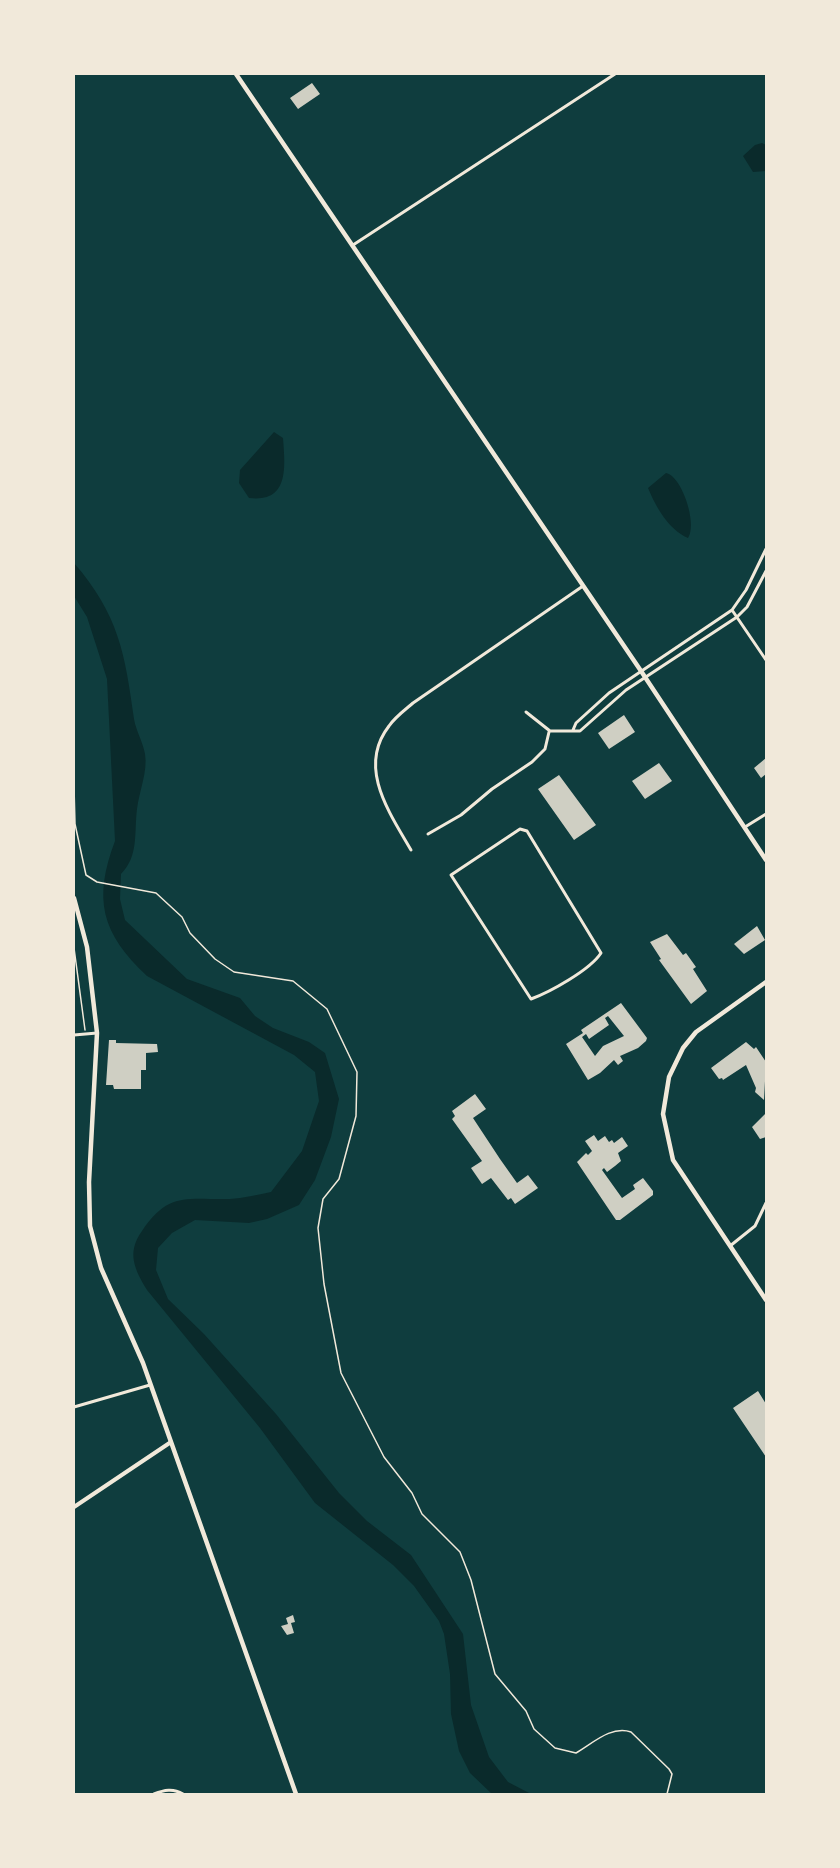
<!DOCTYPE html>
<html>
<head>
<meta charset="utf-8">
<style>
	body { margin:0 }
	#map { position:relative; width:840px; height:1868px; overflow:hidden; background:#0f3d3e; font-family:"Crimson Pro",serif }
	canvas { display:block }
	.frame { position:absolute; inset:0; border:75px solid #f1e9da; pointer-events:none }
</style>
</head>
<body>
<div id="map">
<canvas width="840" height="1868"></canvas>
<div class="frame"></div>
</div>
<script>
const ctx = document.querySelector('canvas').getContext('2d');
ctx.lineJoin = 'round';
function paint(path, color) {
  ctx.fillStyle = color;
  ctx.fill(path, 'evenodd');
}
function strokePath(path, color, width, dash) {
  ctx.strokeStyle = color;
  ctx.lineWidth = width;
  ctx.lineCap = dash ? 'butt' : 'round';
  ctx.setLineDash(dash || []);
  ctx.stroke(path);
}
const water = new Path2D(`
	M 762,143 L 766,145 L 766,171 L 753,172 L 743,156 L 755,145 Z
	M 274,432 L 283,438 C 285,466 290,503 249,498 L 239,483 L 240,470 Z
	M 666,473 C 682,476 698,525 688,538 C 668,529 656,507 648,488 Z
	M 74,563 C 119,615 125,654 134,719 C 136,731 143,742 145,754 C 148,771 139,792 137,809 C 134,833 139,856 121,874 L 120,899 L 125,920 L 187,979 L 240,998 L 255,1016 L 273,1028 L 309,1042 L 325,1053 L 339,1099 L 331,1137 L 315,1180 L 299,1205 L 267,1219 L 249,1223 L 195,1220 L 172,1233 L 158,1248 L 156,1270 L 168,1299 L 204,1334 L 276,1414 L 339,1493 L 367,1521 L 411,1555 L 463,1634 L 471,1705 L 489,1757 L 508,1782 L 531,1794 L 492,1794 L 470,1773 L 459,1751 L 451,1714 L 450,1674 L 444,1634 L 439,1621 L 414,1586 L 393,1565 L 315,1503 L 260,1428 L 147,1290 C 135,1270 126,1253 142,1231 C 169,1191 187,1200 230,1199 C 243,1198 257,1195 271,1192 L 302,1151 L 319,1101 L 315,1072 L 294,1055 L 147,976 C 101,933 93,899 115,841 L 107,679 L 87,617 L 74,596 Z`);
const building = new Path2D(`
	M 312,83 L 320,94 L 298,109 L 290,98 Z
	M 624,715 L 635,732 L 609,749 L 598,733 Z
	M 766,758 L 766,774 L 761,778 L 754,768 Z
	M 659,763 L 672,781 L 645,799 L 632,781 Z
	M 559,775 L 596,825 L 574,840 L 538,789 Z
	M 757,926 L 765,940 L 744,954 L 734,944 Z
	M 667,934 L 683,955 L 686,953 L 696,967 L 693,969 L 707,991 L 691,1004 L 659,960 L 661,959 L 650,942 Z
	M 621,1003 L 647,1038 L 646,1041 L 638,1048 L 620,1056 L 623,1061 L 618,1065 L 614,1060 L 600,1073 L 588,1080 L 566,1044 L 583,1033 L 581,1030 ZM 608,1016 L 624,1036 L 603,1046 L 595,1056 L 582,1037 L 586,1034 L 589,1039 L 609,1025 L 605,1018 Z
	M 109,1040 L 116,1040 L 116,1043 L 157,1044 L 158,1052 L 146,1053 L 146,1070 L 141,1070 L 141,1089 L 114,1089 L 113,1085 L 106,1085 Z
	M 746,1042 L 754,1049 L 756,1047 L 766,1062 L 764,1100 L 755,1092 L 756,1088 L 746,1065 L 723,1080 L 722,1078 L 719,1079 L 711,1068 Z
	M 475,1094 L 486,1109 L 473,1118 L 500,1159 L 517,1183 L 528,1175 L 538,1188 L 515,1204 L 511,1198 L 508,1200 L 491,1178 L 482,1184 L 471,1168 L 482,1161 L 452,1119 L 455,1116 L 452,1111 Z
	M 766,1113 L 766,1137 L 760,1139 L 752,1127 Z
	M 594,1135 L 598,1141 L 605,1136 L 609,1142 L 612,1140 L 614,1143 L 622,1137 L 628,1146 L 618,1153 L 621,1161 L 615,1166 L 607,1172 L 604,1168 L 602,1170 L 622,1198 L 635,1189 L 633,1185 L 643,1178 L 653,1191 L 653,1195 L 620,1220 L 616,1220 L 577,1162 L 586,1153 L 588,1155 L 592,1151 L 585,1141 Z
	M 758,1391 L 766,1404 L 766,1457 L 733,1408 Z
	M 293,1615 L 295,1622 L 291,1623 L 294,1633 L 287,1635 L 281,1626 L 288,1624 L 286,1618 Z`);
const path = new Path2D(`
	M 74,685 L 74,697
	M 74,787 L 75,824 L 86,875 L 97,882 L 156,893 L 182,917 L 190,933 L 215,959 L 234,972 L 293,981 L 327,1009 L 357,1072 L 356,1116 L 339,1179 L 323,1199 L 318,1228 L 324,1284 L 341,1373 L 384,1457 L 412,1493 L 422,1514 L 460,1552 L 471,1580 L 495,1674 L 526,1711 L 534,1729 L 555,1748 L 576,1753 C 592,1744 611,1725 631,1732 L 669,1769 L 672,1774 L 667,1794
	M 74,948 L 85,1030`);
const minor = new Path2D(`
	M 353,245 L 615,74
	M 732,610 L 766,660
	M 526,712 L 550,731 L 580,731 L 626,690 L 737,617 L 747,607 L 766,571
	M 573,730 L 576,723 L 609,693 L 732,610 L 746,590 L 766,549
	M 745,827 L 766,814
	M 520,829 L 527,831 L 601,953 C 590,970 550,992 531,999 L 451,875 Z
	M 428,834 L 461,815 L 492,789 L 532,762 L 545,749 L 549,732
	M 411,850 C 389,812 357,767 389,726 C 395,717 405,710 413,703 L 583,586
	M 74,1035 L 97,1033
	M 730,1246 L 755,1226 L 766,1203
	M 74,1407 L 150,1385
	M 154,1794 C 164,1790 173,1788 183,1794`);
const tertiary = new Path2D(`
	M 74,1507 L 171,1442`);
const secondary = new Path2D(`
	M 236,74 L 641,671 L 766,860
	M 766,982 L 696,1032 L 683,1048 L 669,1077 L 663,1114 L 673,1160 L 766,1300`);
const primary = new Path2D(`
	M 74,898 L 87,947 L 97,1033 L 89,1182 L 90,1226 L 101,1268 L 143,1363 L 296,1794`);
paint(water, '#0a2a2b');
paint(building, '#cfcfc3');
strokePath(path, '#f1e9da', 1.5);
strokePath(minor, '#f1e9da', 3);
strokePath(tertiary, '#f1e9da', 4);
strokePath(secondary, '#f1e9da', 4.5);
strokePath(primary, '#f1e9da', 4.5);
</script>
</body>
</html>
